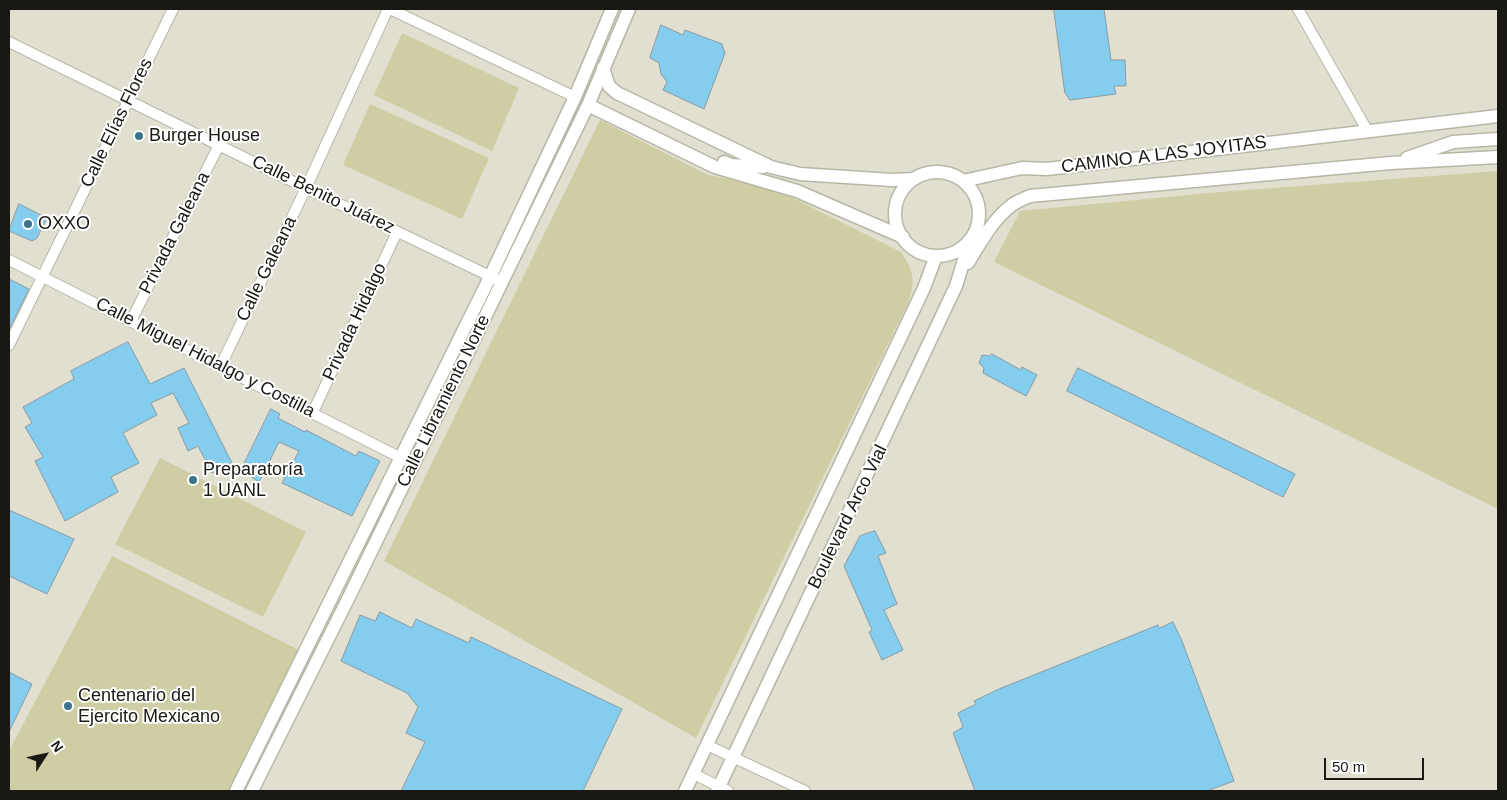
<!DOCTYPE html>
<html>
<head>
<meta charset="utf-8">
<style>
	body { margin:0 }
	#map { position:relative; width:1507px; height:800px; overflow:hidden; background:#e1e0d0; font-family:Arial,sans-serif }
	canvas { display:block }
	.frame { position:absolute; inset:0; border:10px solid #191813; pointer-events:none }
	.north { position:absolute; left:20px; top:730px; width:50px; height:50px; -webkit-text-stroke:4px #fff; paint-order:stroke; rotate:55deg; font-size:14px; font-weight:700; line-height:20px; text-align:center; color:#191813 }
	.north::after { content:''; display:block; margin:auto; width:18px; height:22px; background:#191813; clip-path:polygon(50% 0,100% 100%,50% 72%,0 100%) }
	.scale { position:absolute; left:1324px; top:758px; width:100px; height:22px; box-sizing:border-box; border:2px solid #191813; border-top:0; padding-left:6px; font-size:15px; line-height:18px; white-space:nowrap; color:#191813; -webkit-text-stroke:4px #fff; paint-order:stroke }
</style>
</head>
<body>
<div id="map">
<canvas width="1507" height="800"></canvas>
<div class="frame"></div>
<div class="north">N</div>
<div class="scale">50 m</div>
</div>
<script>
const ctx = document.querySelector('canvas').getContext('2d');
ctx.lineJoin = 'round';
function paint(path, color) {
  ctx.fillStyle = color;
  ctx.fill(path, 'evenodd');
}
function strokePath(path, color, width, dash) {
  ctx.strokeStyle = color;
  ctx.lineWidth = width;
  ctx.lineCap = dash ? 'butt' : 'round';
  ctx.setLineDash(dash || []);
  ctx.stroke(path);
}
function write(font, color, halo, rows, align = 'center') {
  ctx.font = font + ' Arial,sans-serif';
  ctx.lineWidth = 4;
  ctx.setLineDash([]);
  ctx.textBaseline = 'middle';
  ctx.strokeStyle = halo;
  ctx.fillStyle = color;
  for (const [text, x, y, turn = 0] of rows) {
    ctx.save();
    ctx.translate(x, y);
    ctx.rotate((+turn || 0) * Math.PI / 180);
    ctx.textAlign = isNaN(turn) ? turn : align;
    if (halo) ctx.strokeText(text, 0, 0);
    ctx.fillText(text, 0, 0);
    ctx.restore();
  }
}
const green = new Path2D(`
	M 402,33 L 519,88 L 492,151 L 374,95 Z
	M 370,104 L 489,158 L 462,219 L 343,165 Z
	M 600,120 L 708,175 L 771,187 L 901,252 C 914,271 916,282 908,303 L 696,738 L 384,561 Z
	M 1498,171 L 1498,509 L 994,262 L 1020,211 L 1220,192 Z
	M 160,458 L 306,532 L 263,617 L 115,544 Z
	M 112,556 L 301,651 L 231,791 L 9,791 L 9,751 Z`);
const building = new Path2D(`
	M 1054,9 L 1104,9 L 1111,60 L 1125,60 L 1126,86 L 1114,86 L 1116,94 L 1070,100 L 1065,93 Z
	M 661,25 L 683,35 L 685,30 L 722,44 L 725,53 L 704,109 L 663,90 L 667,82 L 661,74 L 659,63 L 650,58 Z
	M 19,204 L 47,218 L 37,238 L 32,241 L 9,231 Z
	M 9,279 L 29,289 L 9,330 Z
	M 128,342 L 150,384 L 184,368 L 232,463 L 212,473 L 198,446 L 188,451 L 178,428 L 189,423 L 173,393 L 151,403 L 157,415 L 123,433 L 139,463 L 111,477 L 118,492 L 65,521 L 35,461 L 43,457 L 25,427 L 32,423 L 23,407 L 74,379 L 71,371 Z
	M 992,354 L 1021,370 L 1022,367 L 1037,375 L 1026,396 L 983,373 L 984,368 L 979,363 L 982,355 L 989,356 Z
	M 1078,368 L 1295,474 L 1283,497 L 1067,391 Z
	M 271,409 L 280,414 L 278,418 L 305,432 L 306,430 L 356,456 L 359,451 L 380,461 L 352,516 L 282,483 L 299,451 L 279,442 L 259,482 L 241,470 Z
	M 9,510 L 74,539 L 47,594 L 9,576 Z
	M 875,531 L 886,553 L 878,556 L 897,604 L 884,610 L 903,650 L 882,660 L 869,632 L 872,630 L 844,566 L 860,536 Z
	M 380,612 L 412,628 L 416,619 L 469,643 L 471,637 L 622,709 L 583,791 L 401,791 L 425,742 L 406,733 L 418,707 L 407,693 L 341,661 L 360,615 L 375,621 Z
	M 1173,622 L 1182,641 L 1234,781 L 1207,791 L 975,791 L 953,733 L 963,727 L 958,713 L 976,704 L 974,701 L 999,689 L 1158,625 L 1159,628 Z
	M 9,672 L 32,684 L 9,732 Z`);
const minor = new Path2D(`
	M 390,9 L 575,97
	M 1298,9 L 1367,130
	M 9,42 L 306,188 L 496,279
	M 9,260 L 413,464
	M 131,321 L 219,145
	M 9,345 L 173,9
	M 221,365 L 306,188 L 388,9
	M 313,412 L 397,232
	M 707,745 L 805,791
	M 694,774 L 728,791`);
const tertiary = new Path2D(`
	M 603,68 L 609,86 L 617,93 L 771,167 L 800,174 L 892,180 L 914,179
	M 588,105 L 715,167 L 797,191 L 903,237
	M 1407,158 L 1453,142 L 1498,139
	M 724,162 L 731,165 L 763,167
	M895 214a42 42 0 1 1 84 0a42 42 0 1 1-84 0Z
	M 963,181 L 1022,168 L 1047,169 L 1498,116
	M 968,263 C 980,243 993,219 1012,205 C 1017,201 1024,199 1030,196 L 1391,163 L 1498,157
	M 236,791 L 490,277 L 575,97 L 612,9
	M 252,791 L 350,595 L 588,105 L 629,9
	M 685,791 L 924,288 L 936,256
	M 717,791 L 956,286 L 970,240`);
const markers = [
	[139,136,5,"#3a738c"],
	[28,224,5,"#3a738c"],
	[193,480,5,"#3a738c"],
	[68,706,5,"#3a738c"]
];
const streetNames = [
	["Calle Elías Flores",117,123,-64],
	["CAMINO A LAS JOYITAS",1164,155,-7],
	["Calle Benito Juárez",323,195,26],
	["Privada Galeana",175,233,-63],
	["Calle Galeana",267,269,-64],
	["Privada Hidalgo",355,322,-65],
	["Calle Miguel Hidalgo y Costilla",205,358,27],
	["Calle Libramiento Norte",444,401,-64],
	["Boulevard Arco Vial",848,517,-64]
];
const poiNames = [
	["Burger House",149,136],
	["OXXO",38,224],
	["Preparatoría",203,470],
	["1 UANL",203,491],
	["Centenario del",78,696],
	["Ejercito Mexicano",78,717]
];
paint(green, '#cecda3');
paint(building, '#85cdee');
strokePath(building, '#8a9aa2', 1);
strokePath(minor, '#b7b7a7', 12);
strokePath(tertiary, '#b7b7a7', 15);
strokePath(minor, '#fff', 10);
strokePath(tertiary, '#fff', 12);
for (const [x, y, r, color] of markers) {
  const dot = new Path2D();
  dot.arc(x, y, r, 0, 2 * Math.PI);
  ctx.fillStyle = color;
  ctx.fill(dot);
  strokePath(dot, '#fff', 2);
}
write('18px', '#191813', '#fff', streetNames);
write('18px', '#191813', '#fff', poiNames, 'left');
</script>
</body>
</html>
